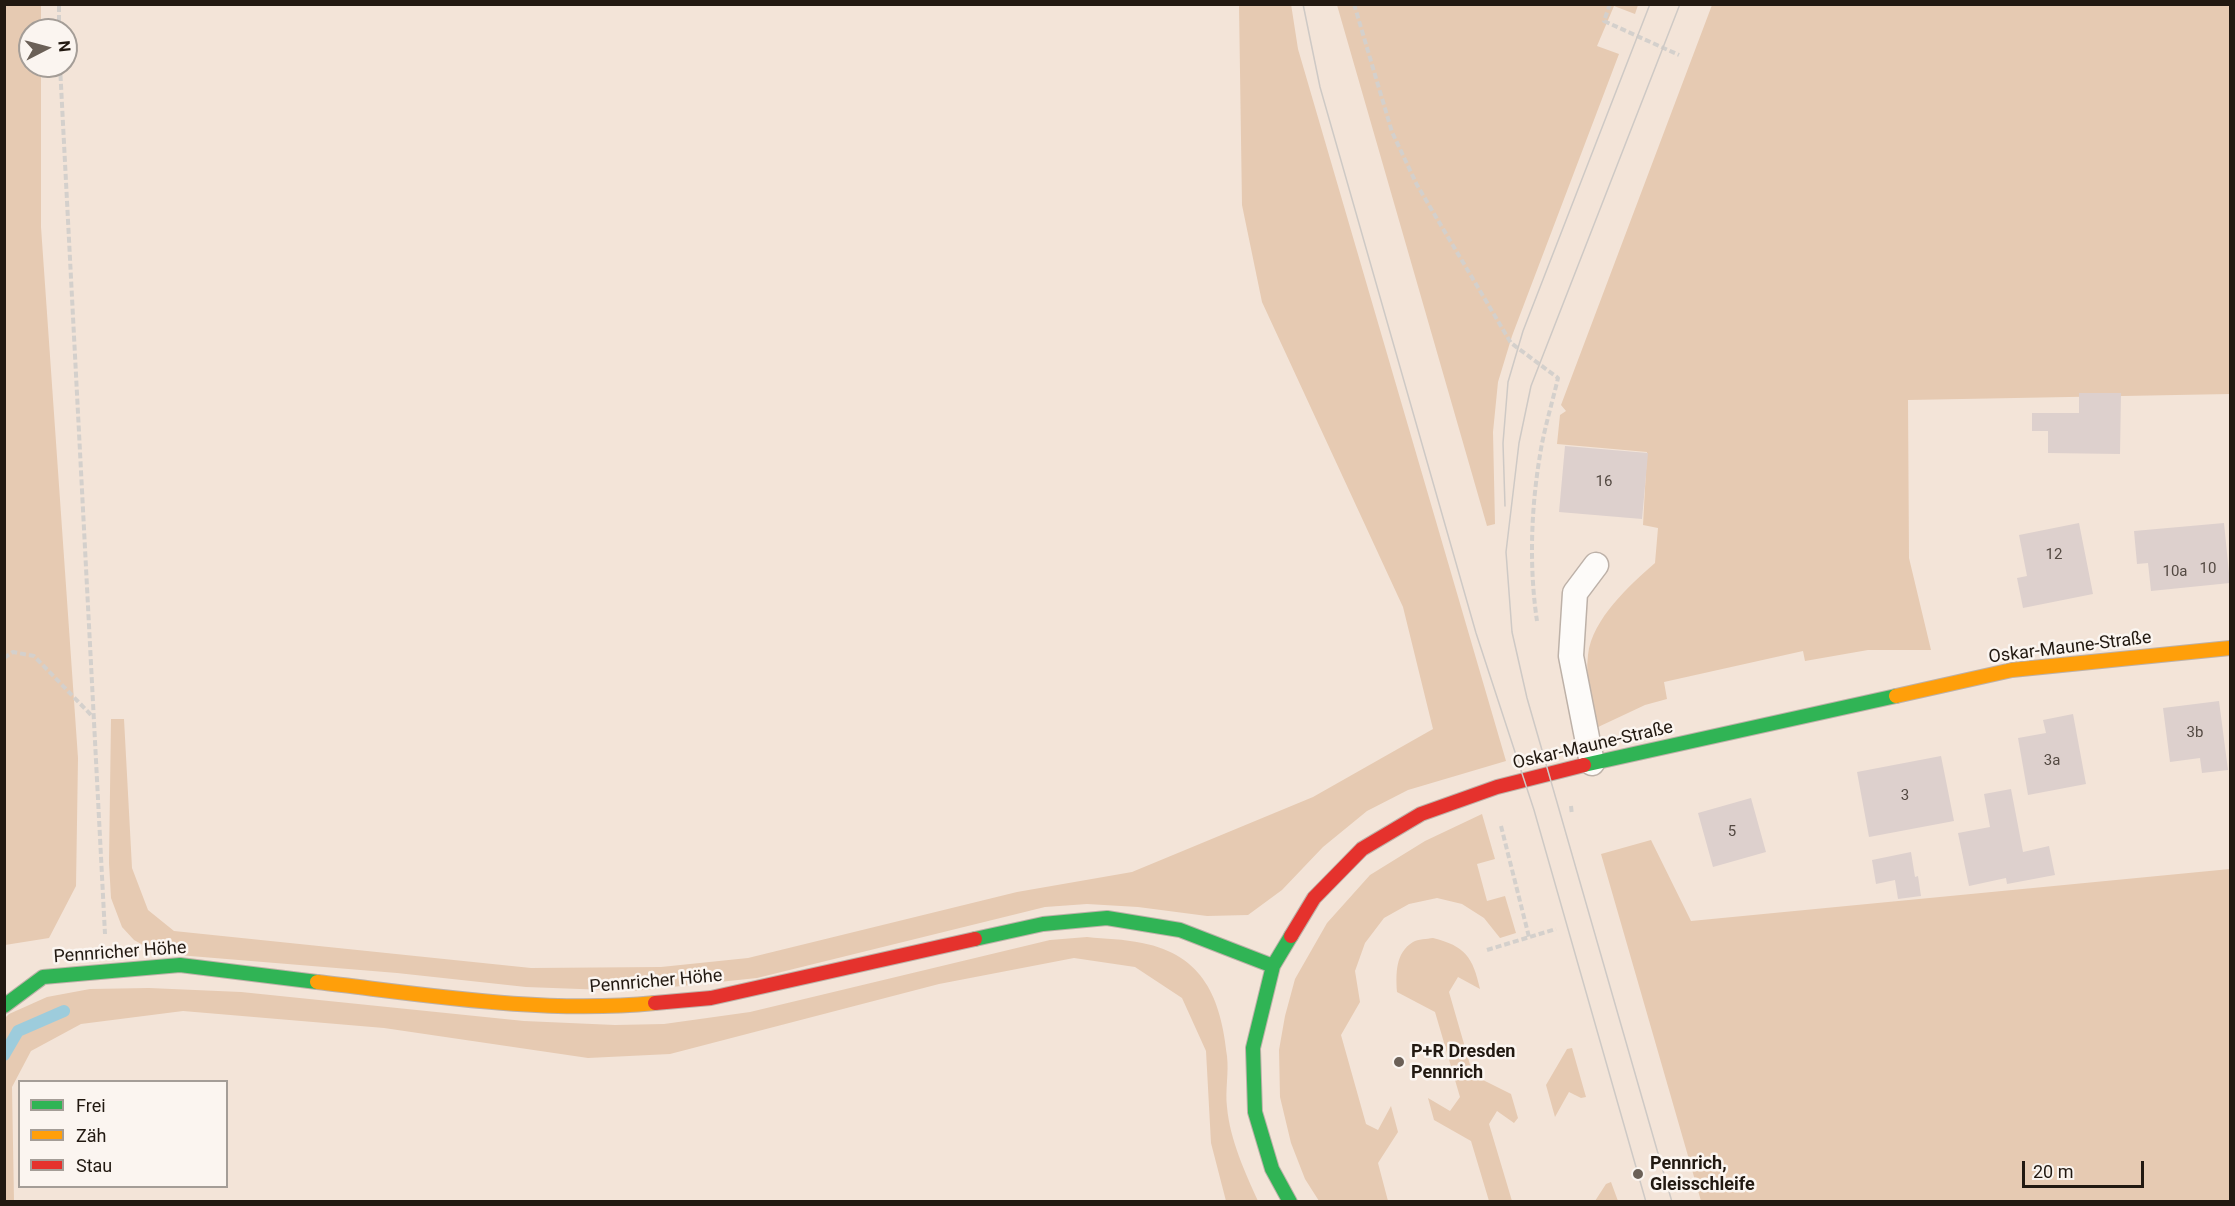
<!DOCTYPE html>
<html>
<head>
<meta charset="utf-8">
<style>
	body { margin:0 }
	#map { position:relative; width:2235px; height:1206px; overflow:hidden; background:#f3e4d8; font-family:Roboto,sans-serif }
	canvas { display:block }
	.frame { position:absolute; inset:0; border:6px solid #221911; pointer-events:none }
	.legend { position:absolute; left:18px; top:1080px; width:210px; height:108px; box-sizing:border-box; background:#fbf5f0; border:2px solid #a49d97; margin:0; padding:8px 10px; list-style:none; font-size:18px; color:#221911 }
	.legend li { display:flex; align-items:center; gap:12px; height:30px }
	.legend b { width:30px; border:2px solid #a49d97 }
	.north { position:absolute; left:18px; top:18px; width:60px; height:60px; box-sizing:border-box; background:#fbf5f0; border:2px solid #a49d97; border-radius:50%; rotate:84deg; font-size:16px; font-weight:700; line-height:24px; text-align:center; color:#221911 }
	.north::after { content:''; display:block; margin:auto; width:21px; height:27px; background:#6b6057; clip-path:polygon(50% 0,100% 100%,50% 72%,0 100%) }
	.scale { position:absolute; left:2022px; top:1161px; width:122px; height:27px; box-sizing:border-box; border:3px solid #221911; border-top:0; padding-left:8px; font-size:18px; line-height:21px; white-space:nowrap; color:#221911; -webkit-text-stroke:4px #fbf5f0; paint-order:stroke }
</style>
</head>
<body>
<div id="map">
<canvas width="2235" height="1206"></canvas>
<div class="frame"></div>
<ul class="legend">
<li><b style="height:8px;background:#30b455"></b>Frei</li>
<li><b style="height:8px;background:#ff9f0a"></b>Zäh</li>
<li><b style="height:8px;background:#e5322d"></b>Stau</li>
</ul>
<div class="north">N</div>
<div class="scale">20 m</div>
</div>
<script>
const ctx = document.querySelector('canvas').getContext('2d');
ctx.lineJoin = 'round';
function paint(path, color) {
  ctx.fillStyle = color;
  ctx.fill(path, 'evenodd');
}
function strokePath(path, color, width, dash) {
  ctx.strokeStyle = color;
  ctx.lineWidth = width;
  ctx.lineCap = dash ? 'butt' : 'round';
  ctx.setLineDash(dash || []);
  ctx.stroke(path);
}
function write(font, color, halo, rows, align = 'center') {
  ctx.font = font + ' Roboto,sans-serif';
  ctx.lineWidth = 5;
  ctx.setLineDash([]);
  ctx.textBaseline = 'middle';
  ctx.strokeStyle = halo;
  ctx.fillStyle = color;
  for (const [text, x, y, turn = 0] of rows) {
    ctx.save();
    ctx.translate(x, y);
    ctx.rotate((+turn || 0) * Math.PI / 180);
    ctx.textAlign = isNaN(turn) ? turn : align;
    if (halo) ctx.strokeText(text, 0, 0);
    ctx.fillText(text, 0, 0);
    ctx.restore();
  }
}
const green = new Path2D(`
	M 41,4 L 41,30 L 30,30 L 30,66 L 41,66 L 41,227 L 78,758 L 76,886 L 49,938 L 5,945 L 4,5 Z
	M 1291,4 L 1298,49 L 1506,761 L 1408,790 L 1367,811 L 1323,847 L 1282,890 L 1248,915 L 1207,916 L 1138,907 L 1087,904 L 1045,907 L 757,978 L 634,991 L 526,987 L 397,973 L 178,955 L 150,949 L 134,940 L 122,927 L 111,898 L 109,863 L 111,719 L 124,719 L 132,868 L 148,910 L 174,931 L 531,968 L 661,967 L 748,958 L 1017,892 L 1132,872 L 1313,797 L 1433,729 L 1403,607 L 1262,302 L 1242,205 L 1239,5 Z
	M 1337,5 L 1638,5 L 1635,14 L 1614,6 L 1597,46 L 1619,54 L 1512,336 L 1498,382 L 1493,432 L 1495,524 L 1487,526 Z
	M 1712,5 L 2230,5 L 2230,394 L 1908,400 L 1909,558 L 1931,650 L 1868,650 L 1805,661 L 1803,651 L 1664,682 L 1667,699 L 1645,705 L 1596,728 C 1591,704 1585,680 1588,655 C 1592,619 1630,585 1655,563 L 1658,528 L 1643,525 L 1647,452 L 1557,444 L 1560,415 L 1566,411 L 1561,405 Z
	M 1482,814 L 1495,859 L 1477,864 L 1487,901 L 1505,896 L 1516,933 L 1500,938 L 1484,918 L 1462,904 L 1437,898 L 1409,904 L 1384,918 L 1365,943 L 1355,971 L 1360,1002 L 1341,1035 L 1366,1124 L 1378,1130 L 1391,1106 L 1398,1132 L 1378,1163 L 1388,1201 L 1319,1201 L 1305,1179 L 1291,1143 L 1280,1097 L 1279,1050 L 1285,1016 L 1295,979 L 1327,923 L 1370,875 L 1425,841 Z
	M 1651,840 L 1691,921 L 2230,869 L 2230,1201 L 1701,1201 L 1601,854 Z
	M 1087,937 C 1105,939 1124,939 1142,943 C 1204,955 1221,999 1227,1056 C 1229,1073 1225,1090 1227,1107 C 1230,1140 1245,1172 1258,1201 L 1226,1201 L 1211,1143 L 1206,1051 L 1182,998 L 1135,967 L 1074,958 L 939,984 L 670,1054 L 588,1058 L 384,1028 L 183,1011 L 81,1024 L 31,1051 L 12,1087 L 14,1201 L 5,1202 L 5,1018 L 9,1014 L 47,997 L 90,989 L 149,988 L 241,992 L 524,1021 L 615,1025 L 664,1024 L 750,1012 L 1050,940 Z
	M 1433,938 C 1465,946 1473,957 1480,989 L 1458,977 L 1449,992 L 1473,1075 L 1511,1094 L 1518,1118 L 1514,1123 L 1497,1111 L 1489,1124 L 1512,1201 L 1489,1201 L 1471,1141 L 1434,1120 L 1428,1098 L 1450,1111 L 1460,1097 L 1435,1012 L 1397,992 C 1396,974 1395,953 1413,942 C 1418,939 1427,939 1433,938 Z
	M 1572,1048 L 1586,1097 L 1581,1098 L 1569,1092 L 1555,1117 L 1546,1085 L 1567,1049 Z
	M 1611,1182 L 1618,1201 L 1595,1201 L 1606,1184 Z`);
const stream = new Path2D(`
	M 4,1055 L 18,1031 L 64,1011`);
const building = new Path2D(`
	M 2079,393 L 2121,393 L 2120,454 L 2048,453 L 2048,431 L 2032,431 L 2032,413 L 2079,413 Z
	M 1565,446 L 1648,453 L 1642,519 L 1559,512 Z
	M 2079,523 L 2093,594 L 2023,608 L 2017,578 L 2027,576 L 2019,535 Z
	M 2224,523 L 2230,583 L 2151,591 L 2148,563 L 2137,564 L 2134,531 Z
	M 2219,701 L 2228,770 L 2202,773 L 2200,758 L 2170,762 L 2163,708 Z
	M 2073,714 L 2086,784 L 2028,795 L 2018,738 L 2046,733 L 2043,720 Z
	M 1941,756 L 1954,821 L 1869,837 L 1857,772 Z
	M 2011,789 L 2023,852 L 2049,846 L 2055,875 L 2007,884 L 2006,878 L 1969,886 L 1958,833 L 1990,827 L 1984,794 Z
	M 1751,798 L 1766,852 L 1713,867 L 1698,813 Z
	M 1911,852 L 1915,877 L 1918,876 L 1921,896 L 1898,899 L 1895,880 L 1876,884 L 1872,860 Z`);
const path = new Path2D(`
	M 1354,4 L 1392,132 L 1417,185 L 1511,343 L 1558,378 C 1552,404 1544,429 1540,455 C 1531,508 1529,568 1537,621
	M 1610,4 L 1604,21 L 1679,55
	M 59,30 L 59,4
	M 60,66 L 105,934
	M 4,658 L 13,652 L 34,656 L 94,718
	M 1571,806 L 1572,815
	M 1501,826 L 1529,937
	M 1487,950 L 1556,929`);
const lane = new Path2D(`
	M 1592,763 L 1571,656 L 1575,593 L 1596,565`);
const fast = new Path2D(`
	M 1584,765 L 1896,696
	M 975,939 L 1043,924 L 1107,918 L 1180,930 L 1273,966
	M 4,1006 L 43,977 L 180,965 L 317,982
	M 1290,1202 L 1272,1169 L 1255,1112 L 1253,1048 L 1273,966 L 1291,936`);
const slow = new Path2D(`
	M 1896,696 L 2012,670 L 2230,648
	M 317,982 C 429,995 542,1014 655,1003`);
const jam = new Path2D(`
	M 1291,936 L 1314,898 L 1362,849 L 1421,814 L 1497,787 L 1584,765
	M 655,1003 L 711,998 L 975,939`);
const tram = new Path2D(`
	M 1303,4 L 1320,87 L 1476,633 L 1534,810 L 1646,1202
	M 1505,506 L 1503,443 L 1508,382 L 1523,331 L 1650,4
	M 1672,1202 L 1527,698 L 1512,632 L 1506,552 L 1519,443 L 1531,386 L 1680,4`);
const markers = [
	[1399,1062,6,"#6b6057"],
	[1638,1174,6,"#6b6057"]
];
const numberNames = [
	["16",1604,482],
	["12",2054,555],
	["10",2208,569],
	["10a",2175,572],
	["3b",2195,733],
	["3a",2052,761],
	["3",1905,796],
	["5",1732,832]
];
const streetNames = [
	["Oskar-Maune-Straße",2070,648,-7],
	["Oskar-Maune-Straße",1593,746,-13],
	["Pennricher Höhe",120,953,-4],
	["Pennricher Höhe",656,982,-5]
];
const poiNames = [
	["P+R Dresden",1411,1052],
	["Pennrich",1411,1073],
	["Pennrich,",1650,1164],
	["Gleisschleife",1650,1185]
];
paint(green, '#e6cab2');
strokePath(stream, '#9dccdc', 12);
paint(building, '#ddd0cd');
strokePath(lane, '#bdb1a8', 27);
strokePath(fast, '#bdb1a8', 16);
strokePath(slow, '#bdb1a8', 16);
strokePath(jam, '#bdb1a8', 16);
strokePath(path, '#d4d0cc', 4, [6, 3]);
strokePath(lane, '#fdfbf9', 24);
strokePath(fast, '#30b455', 14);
strokePath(slow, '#ff9f0a', 14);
strokePath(jam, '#e5322d', 14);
strokePath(tram, '#cec9c5', 1.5);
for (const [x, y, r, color] of markers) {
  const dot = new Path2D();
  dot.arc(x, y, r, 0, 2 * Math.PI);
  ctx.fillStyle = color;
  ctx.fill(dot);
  strokePath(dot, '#fbf5f0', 2);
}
write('15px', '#534942', null, numberNames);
write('18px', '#221911', '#fbf5f0', streetNames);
write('bold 18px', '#221911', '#fbf5f0', poiNames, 'left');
</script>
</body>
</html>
